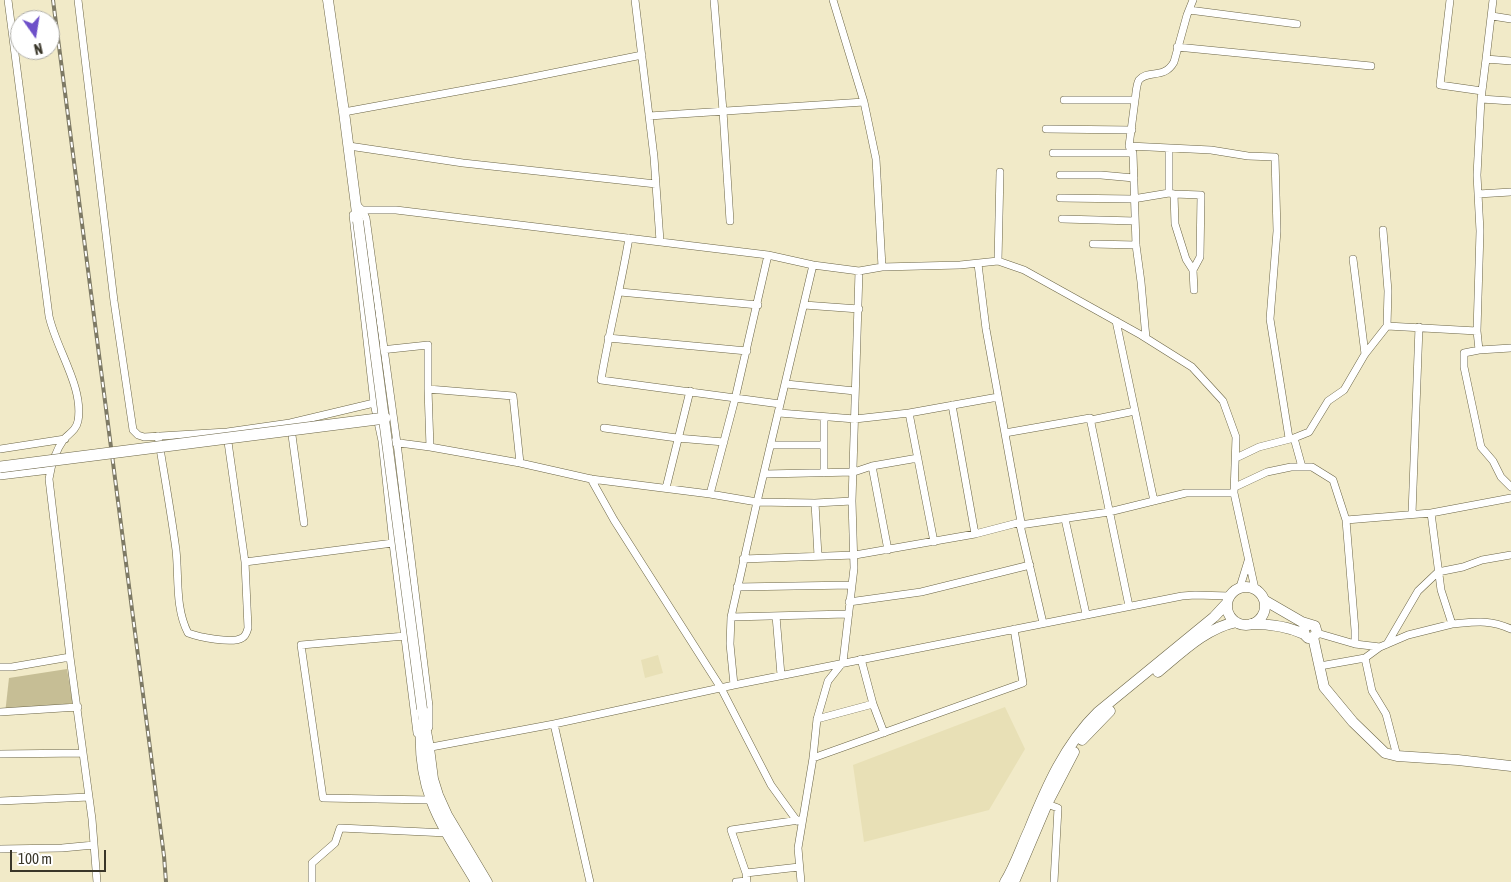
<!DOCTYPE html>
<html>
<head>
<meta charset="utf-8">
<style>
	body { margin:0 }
	#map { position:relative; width:1511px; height:882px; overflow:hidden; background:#f1eac8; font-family:"Asap Condensed",sans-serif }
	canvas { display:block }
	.north { position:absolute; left:10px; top:10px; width:50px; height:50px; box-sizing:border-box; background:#fff; border:1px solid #b0afa9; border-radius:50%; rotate:167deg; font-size:14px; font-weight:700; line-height:20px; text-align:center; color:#393629 }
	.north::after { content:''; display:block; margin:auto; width:18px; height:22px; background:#6e50c9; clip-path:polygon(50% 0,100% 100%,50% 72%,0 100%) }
	.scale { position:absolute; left:10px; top:850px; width:96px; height:22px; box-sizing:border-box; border:2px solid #393629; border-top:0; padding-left:6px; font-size:15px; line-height:18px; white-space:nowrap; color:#393629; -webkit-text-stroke:4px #fff; paint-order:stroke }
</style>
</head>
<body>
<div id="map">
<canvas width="1511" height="882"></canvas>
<div class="north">N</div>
<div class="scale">100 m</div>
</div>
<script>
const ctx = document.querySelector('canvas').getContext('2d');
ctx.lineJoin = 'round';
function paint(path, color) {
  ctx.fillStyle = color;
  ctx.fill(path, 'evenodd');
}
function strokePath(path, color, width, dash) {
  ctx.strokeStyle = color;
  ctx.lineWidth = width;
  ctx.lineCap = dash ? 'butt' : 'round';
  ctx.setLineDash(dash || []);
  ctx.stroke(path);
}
const built = new Path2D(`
	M 658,655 L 663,673 L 645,678 L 641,660 Z
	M 1005,707 L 1025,749 L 989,810 L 864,842 L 853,765 Z`);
const green = new Path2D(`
	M 67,669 L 74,711 L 5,714 L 9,678 Z`);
const street = new Path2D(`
	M 8,0 L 49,316 C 56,349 84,387 78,421 C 76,430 70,433 64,439 C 56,450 51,466 49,479 L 70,657 L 92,819 L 97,882
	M 78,0 L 114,301 L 133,430 L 138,435 L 144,437 L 227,432 L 290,423 L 374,403
	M 635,0 L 654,157 L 660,241
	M 714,0 L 723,111 L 730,221
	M 1450,0 L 1440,85 L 1482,91
	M 1189,10 L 1297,24
	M 1492,16 L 1511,19
	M 1177,47 L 1371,66
	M 1486,59 L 1493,0
	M 1481,99 L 1511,101
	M 1064,100 L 1135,100 L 1129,146 L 1133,153 L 1136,245 L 1141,282 L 1146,338
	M 1135,100 C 1136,95 1136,85 1139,80 C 1148,69 1164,80 1174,62 L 1187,15 L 1193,0
	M 344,112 L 513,81 L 642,55
	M 649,116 L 864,102
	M 1046,129 L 1132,130
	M 349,146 L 463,163 L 656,184
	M 1129,146 L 1211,150 L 1248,156 L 1275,157 L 1277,231 L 1270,319 L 1289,438
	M 1053,153 L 1133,153
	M 1060,175 L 1101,175 L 1134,178
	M 1169,193 L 1174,194 L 1175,224 L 1186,259 L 1193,270 L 1194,290
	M 1174,194 L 1201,195 L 1200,257 L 1193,270
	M 1478,194 L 1511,192
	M 1060,198 L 1133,199 L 1169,193 L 1169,149
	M 355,203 L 362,210 L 396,210 L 768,255 L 813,265 L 859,271 L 882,267 L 876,159 L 864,102 L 833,0
	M 362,210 L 366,218 L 397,443 L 429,706 L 429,727
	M 353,215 L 374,403 L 382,441 L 393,543 L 417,733
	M 1062,219 L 1135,221
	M 1383,230 L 1388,291 L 1387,326
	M 629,238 C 621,286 609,332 601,380 L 780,404
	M 1093,244 L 1136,245
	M 1353,259 L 1365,354
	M 998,261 L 1000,172
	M 978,264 L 986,329 L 1021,522 L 1020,525 L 1043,623
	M 882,267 L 960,265 L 998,261 L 1024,270 L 1141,335 L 1192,367 L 1223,401 L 1236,437 L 1234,493 L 1255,589
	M 620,292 L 758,305
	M 804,305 L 859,309
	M 1116,321 L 1154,501
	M 1477,331 L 1480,231 L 1477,175 L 1481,99 L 1486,59 L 1511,61
	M 608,338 L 747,351
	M 381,350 L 428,345 L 428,389 L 430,447
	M 1479,350 L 1511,348
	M 786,384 L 855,391
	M 428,389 L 513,396 L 520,463
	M 952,405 L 975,534
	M 779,413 L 855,419 L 909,413
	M 1091,420 L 1135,411
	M 291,428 L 304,523
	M 604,428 L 677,438 L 724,442
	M 1005,433 L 1090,418 L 1129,606
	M 227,435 L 245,562 L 393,543
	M 158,436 C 164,474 171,512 176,550 C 179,577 175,608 188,633 C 199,637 232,644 242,638 C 246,636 247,632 248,628 L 245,562
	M 384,441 L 430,447 L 520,463 L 591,479 L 710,494 L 757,502 L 813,265
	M 771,445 L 823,445
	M 0,449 L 65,439
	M 1236,458 L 1259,447 L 1294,438
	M 872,466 L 888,550
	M 1302,467 L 1294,438 L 1309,432 L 1328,401 L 1344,390 L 1365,354 L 1387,326 L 1477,331 L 1479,350 L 1464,353 L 1464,367 L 1481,447 L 1493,461 L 1501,477 L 1511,487
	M 824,473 L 824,418
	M 765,474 L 854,472 L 872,466 L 918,458
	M 0,476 L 50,470
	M 591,479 L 614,520 L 721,688 L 771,785 L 797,821
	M 1235,487 L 1267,472 L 1291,467 L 1312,467 L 1333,480 L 1346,520 L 1355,630 L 1355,644 L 1317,633
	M 666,488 L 690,391
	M 710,494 L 735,399 L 768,255
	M 852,501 L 815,503 L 757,502 L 731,617 L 730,644 L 734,685 L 1182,596 L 1195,595 L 1229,596
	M 815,503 L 818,556
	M 1431,513 L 1511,498
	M 1412,514 L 1419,327
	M 1065,519 L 1086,614
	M 1346,520 L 1431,513 L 1441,590 L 1452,624 L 1408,635 L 1380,647 L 1355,644
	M 1020,525 L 1109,512 L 1186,493 L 1234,493
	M 934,542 L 909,413 L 998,397
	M 743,559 L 855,555 L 975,534 L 1021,522
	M 737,587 L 852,585
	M 1240,587 L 1248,561
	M 849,602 L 921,592 L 1030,565
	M 776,616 L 781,675
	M 731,617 L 847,614
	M 1452,624 C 1475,622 1489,619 1511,629
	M 405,636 L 301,645 L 323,798 L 430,800
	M 1387,644 L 1418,591 L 1438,572 L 1463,567 L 1482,560 L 1511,555
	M 1380,647 L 1365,658 L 1372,691 L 1386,714 L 1397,756
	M 861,659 L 873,704 L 884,733
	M 1320,666 L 1365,658
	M 0,667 L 12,667 L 70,657
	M 0,712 L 78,707
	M 817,719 L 873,704
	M 554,724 L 590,882
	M 426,748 L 554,724 L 734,685
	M 0,754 L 83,753
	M 813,758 L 1023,683 L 1014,629
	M 0,801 L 89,797
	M 1047,804 L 1058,808 L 1054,882
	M 0,849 L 62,848 L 94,845
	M 746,873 L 799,867
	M 312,882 L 312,863 L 335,843 L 340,828 L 447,833
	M 736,882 L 747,881
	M 747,882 L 746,873 L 731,830 L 799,820
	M 801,882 L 798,848 L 813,758 L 817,719 L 828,681 L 843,662 L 854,568 L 852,501 L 859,271`);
const secondary = new Path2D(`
	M 328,0 L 344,112 L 358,221
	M1227 606a19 19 0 1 1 38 0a19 19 0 1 1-38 0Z
	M 1264,600 L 1302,622 L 1315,626 L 1317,633 L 1313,637 L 1308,638 L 1304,634 L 1304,628 L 1308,625
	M 1251,624 C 1270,624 1287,626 1304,634
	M 1313,637 L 1324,687 L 1353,722 L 1385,753 L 1397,756 L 1458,760 L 1511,766
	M 1158,672 C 1181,653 1206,628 1236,622
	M 422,709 L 429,748 L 433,779 L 438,795 L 447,815 L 487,882
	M 421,724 C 417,794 442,825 476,882
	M 1082,740 L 1110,711
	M 1005,882 C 1015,866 1021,847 1029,830 C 1046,788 1065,744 1098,712 L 1214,617 L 1227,603
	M 1014,882 L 1047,804 L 1074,752`);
const rail = new Path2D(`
	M 53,0 L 164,856 L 166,882`);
const secondaryBridge = new Path2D(`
	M 358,221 L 422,709`);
const primaryBridge = new Path2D(`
	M 0,467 L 385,418`);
paint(built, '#e8e0b6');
paint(green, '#c6be95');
strokePath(street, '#6b6547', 8);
strokePath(secondary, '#6b6547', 11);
strokePath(street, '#fff', 7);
strokePath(secondary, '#fff', 10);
strokePath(rail, '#7e7a65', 4);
strokePath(rail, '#fff', 2, [5.5]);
strokePath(secondaryBridge, '#6b6547', 11, []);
strokePath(primaryBridge, '#6b6547', 12, []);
strokePath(secondaryBridge, '#fff', 10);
strokePath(primaryBridge, '#fff', 11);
</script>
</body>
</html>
